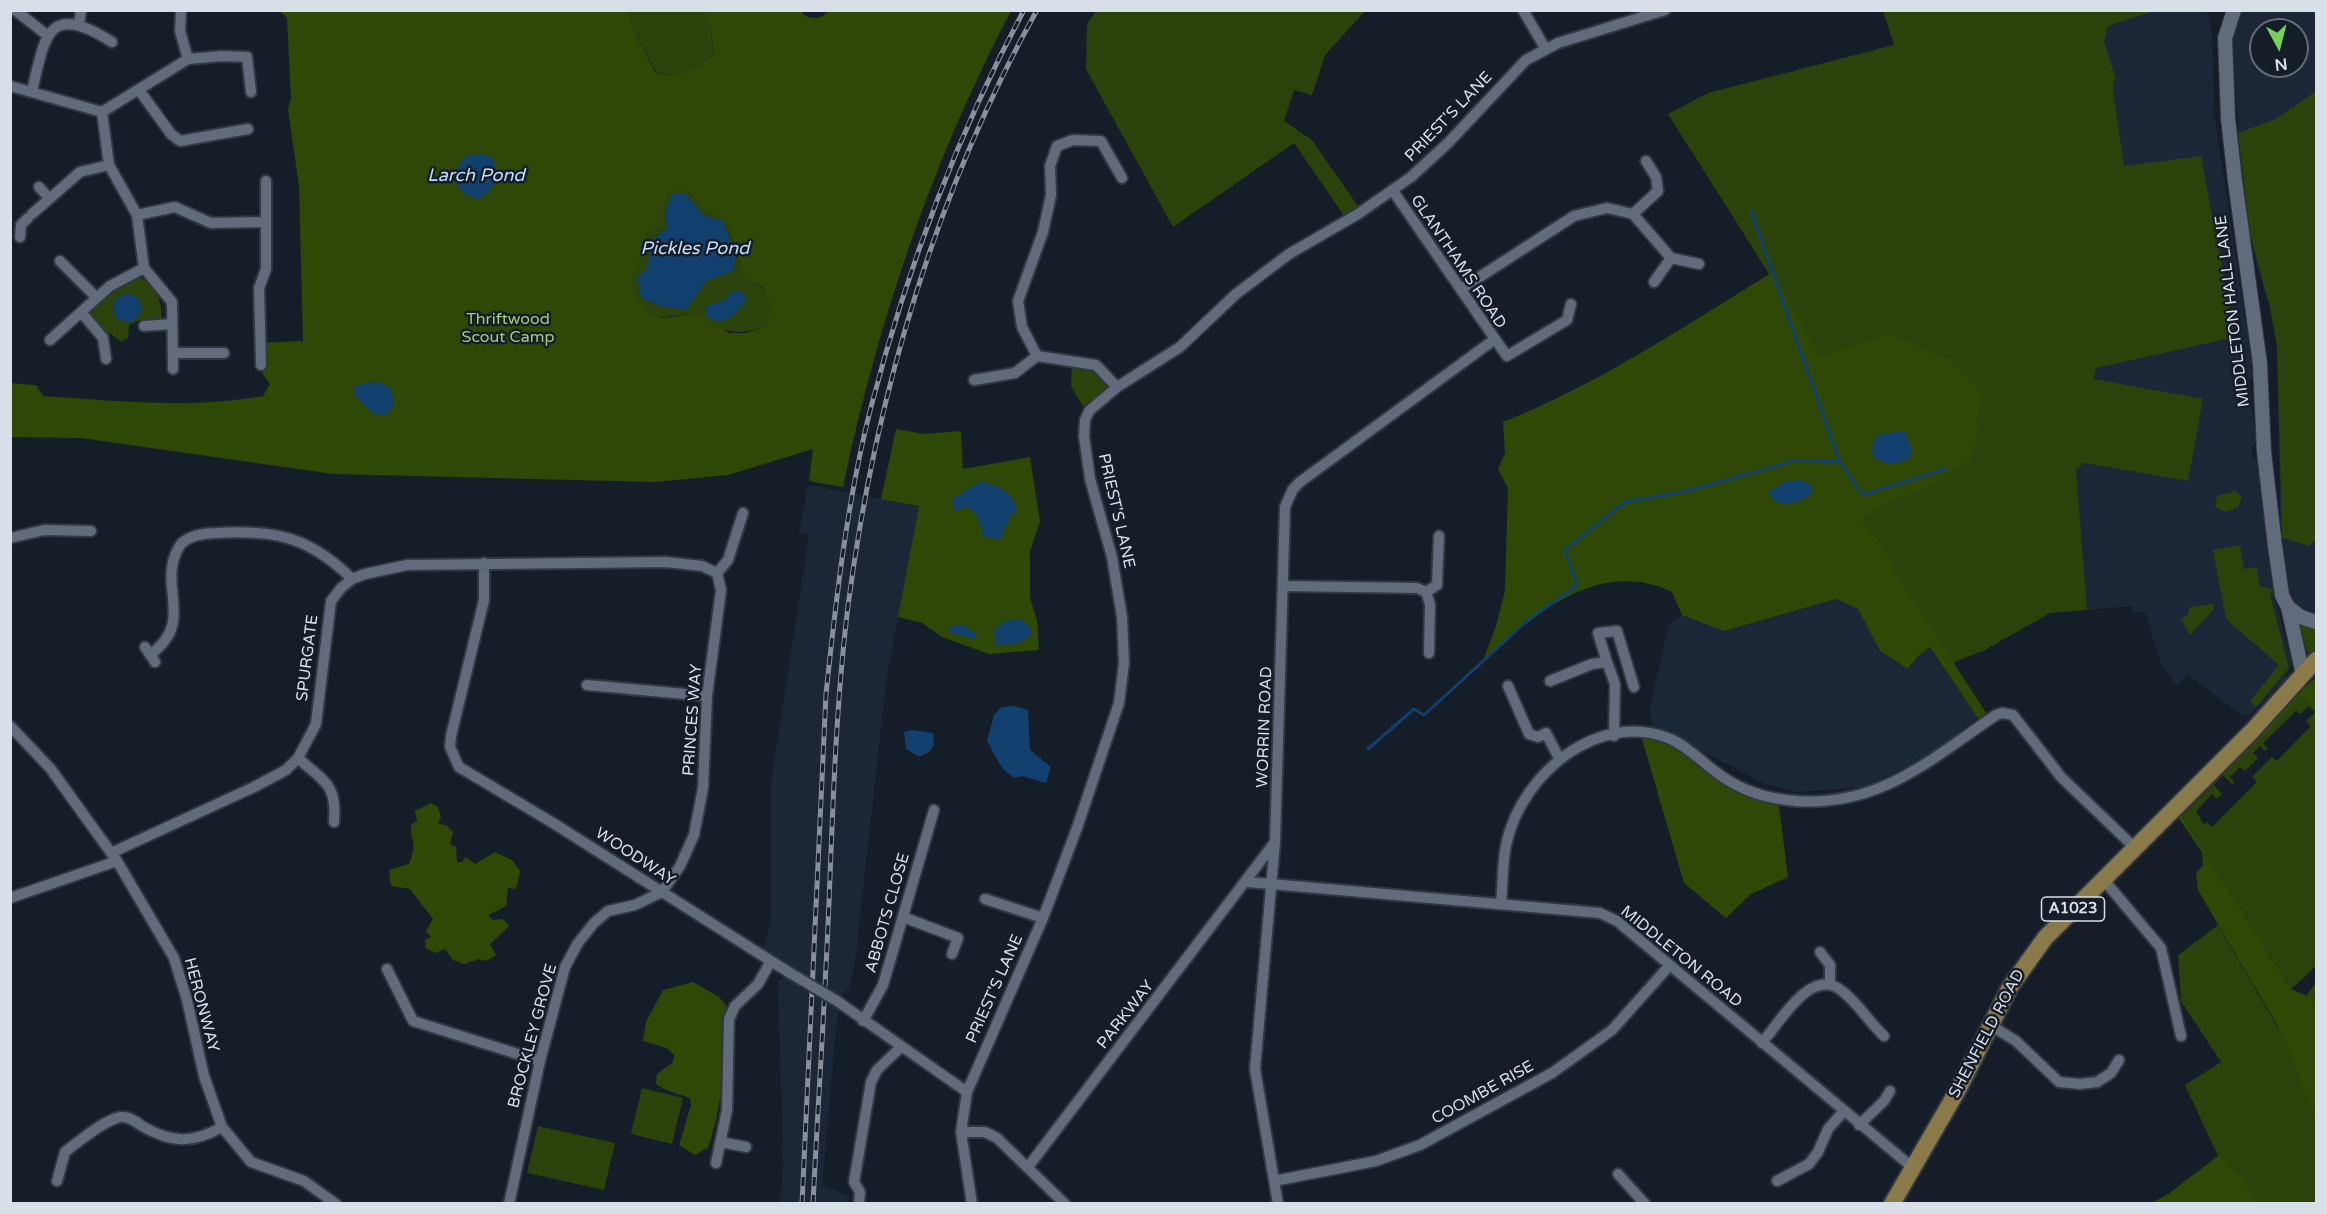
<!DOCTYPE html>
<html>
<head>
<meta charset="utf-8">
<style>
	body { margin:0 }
	#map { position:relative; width:2327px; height:1214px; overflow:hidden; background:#151d29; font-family:"Varela Round",sans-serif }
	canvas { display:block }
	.frame { position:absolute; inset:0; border:12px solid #d9dfe8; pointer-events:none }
	.north { position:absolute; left:2249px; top:18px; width:60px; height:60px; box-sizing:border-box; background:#151d29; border:2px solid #636b75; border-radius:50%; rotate:173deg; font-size:16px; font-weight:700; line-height:24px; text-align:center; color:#d9dfe8 }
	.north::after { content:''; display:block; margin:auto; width:21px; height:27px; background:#78d259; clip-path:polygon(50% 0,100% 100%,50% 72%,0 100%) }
</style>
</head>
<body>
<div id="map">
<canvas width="2327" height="1214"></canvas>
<div class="frame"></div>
<div class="north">N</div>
</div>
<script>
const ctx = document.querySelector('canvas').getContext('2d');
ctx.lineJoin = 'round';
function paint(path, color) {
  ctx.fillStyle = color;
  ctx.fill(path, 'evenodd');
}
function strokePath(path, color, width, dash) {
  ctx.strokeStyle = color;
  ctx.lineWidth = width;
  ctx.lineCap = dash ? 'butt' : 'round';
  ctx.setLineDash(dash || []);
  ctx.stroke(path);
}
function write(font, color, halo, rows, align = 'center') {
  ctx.font = font + ' "Varela Round",sans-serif';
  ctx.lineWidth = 5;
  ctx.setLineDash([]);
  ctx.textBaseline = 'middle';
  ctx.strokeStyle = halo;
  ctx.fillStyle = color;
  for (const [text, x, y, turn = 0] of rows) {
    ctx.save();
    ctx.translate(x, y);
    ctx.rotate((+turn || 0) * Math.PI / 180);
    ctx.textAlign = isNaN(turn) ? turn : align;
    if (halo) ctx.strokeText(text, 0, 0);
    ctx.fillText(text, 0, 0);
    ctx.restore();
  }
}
const built = new Path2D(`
	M 1883,11 L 2206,11 L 2212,31 L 2214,113 L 2254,377 L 2249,379 L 2256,442 L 2252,447 L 2253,457 L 2258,460 L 2275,597 L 2292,663 L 2285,679 L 2253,713 L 2245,716 L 2240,714 L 2188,675 L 2177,686 L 2161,664 L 2145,612 L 2133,613 L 2132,606 L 2050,613 L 1983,651 L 1952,663 L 1821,356 L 1668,114 L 1708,93 L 1894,45 Z
	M 2236,11 L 2316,11 L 2316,615 L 2308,613 L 2294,605 L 2285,575 L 2280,515 L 2277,346 L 2270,308 L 2256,263 L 2242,184 L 2231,30 ZM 2261,30 L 2297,30 L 2297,66 L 2261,66 Z
	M 808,485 L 919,506 L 886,682 L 855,964 L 849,988 L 838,998 L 763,951 L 771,918 L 771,782 L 809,536 L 799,533 Z
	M 1836,599 L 1858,609 L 1880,651 L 1909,669 L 1918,656 L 1930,647 L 1978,718 L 1923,759 L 1864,787 L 1797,792 L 1765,784 L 1652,725 L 1650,706 L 1669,624 L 1682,615 L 1724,631 Z
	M 790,976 L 838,1007 L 822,1185 L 849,1196 L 848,1203 L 780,1203 L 783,1161 L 778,981 Z`);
const green = new Path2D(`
	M 629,11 L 703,11 L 710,23 L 714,54 C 702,68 674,79 657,73 L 633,31 Z
	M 1096,11 L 1365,11 L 1325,55 L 1312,95 L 1294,90 L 1284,121 L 1312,140 L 1362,212 L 1347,220 L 1294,143 L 1173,227 L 1086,69 L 1087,24 Z
	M 1883,11 L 2154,11 L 2108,26 L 2104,41 L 2116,80 L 2113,82 L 2113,90 L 2124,166 L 2201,156 L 2235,337 L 2096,368 L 2094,379 L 2203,399 L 2188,481 L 2084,463 L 2076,469 L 2087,610 L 2050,613 L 1983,651 L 1952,663 L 1897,575 L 1883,546 L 1862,520 L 1887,504 L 1928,487 L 1948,359 L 1889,333 L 1821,356 L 1668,114 L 1708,93 L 1894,45 Z
	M 2316,91 L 2316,539 L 2309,546 L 2282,538 L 2277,346 L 2270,308 L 2250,234 L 2238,133 L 2276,119 Z
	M 670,191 L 688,191 L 705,211 L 726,220 C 731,234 734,251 740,265 C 750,289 785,286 765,327 C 730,338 723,329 690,317 C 677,312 662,322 649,314 C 641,310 631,292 632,283 C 632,276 645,245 648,234 L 663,226 L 663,208 Z
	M 138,277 C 156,283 162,302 162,319 L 142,319 L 129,325 L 128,338 L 121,342 L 110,333 L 104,333 L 88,313 L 114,288 Z
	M 1072,362 L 1089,363 L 1117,387 L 1085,410 L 1071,386 Z
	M 2236,491 L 2242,497 L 2238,507 L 2226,512 L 2215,507 L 2217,496 Z
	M 2240,545 L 2244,569 L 2257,567 L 2260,586 L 2274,590 L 2270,594 L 2289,668 L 2256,707 L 2250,701 L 2279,665 L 2226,619 L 2213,550 Z
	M 2213,604 L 2214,609 L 2190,635 L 2181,618 L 2187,616 L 2190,607 Z
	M 2298,623 L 2316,627 L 2316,653 L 2310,661 Z
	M 2303,695 L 2316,709 L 2316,966 L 2291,989 L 2182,816 L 2214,785 L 2222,794 L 2217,799 L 2212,794 L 2196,811 L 2204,825 L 2207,822 L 2212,827 L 2257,782 L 2252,777 L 2272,757 L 2277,761 L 2311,726 L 2306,721 L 2315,712 L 2309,706 L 2300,714 L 2296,711 L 2263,743 L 2268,749 L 2265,751 L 2260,746 L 2253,753 L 2258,758 L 2245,771 L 2240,767 L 2230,777 L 2234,782 L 2232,784 L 2223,775 Z
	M 2218,925 L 2278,1028 L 2288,1022 L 2316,982 L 2316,1203 L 2151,1204 L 2167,1195 L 2218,1156 L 2185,1085 L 2221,1062 L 2181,1001 L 2178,955 Z
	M 642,1088 L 683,1098 L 672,1144 L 631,1134 Z
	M 538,1126 L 615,1143 L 604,1190 L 527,1173 Z`);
const forest = new Path2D(`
	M 828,10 L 1011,11 C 932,161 878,321 843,487 L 809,481 L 813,449 L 728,475 L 655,482 L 333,474 L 81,438 L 11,437 L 10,383 L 36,385 L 43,396 C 116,401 190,409 263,396 L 270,384 L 262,373 L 260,343 L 303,341 L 299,186 L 288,109 L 291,98 L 287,18 L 280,11 L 629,11 L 633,31 L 656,73 C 674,79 702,68 714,54 L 710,23 L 703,11 L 801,11 L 805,16 C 814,19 823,19 828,10 ZM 670,191 L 688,191 L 705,211 L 726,220 L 744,278 C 770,285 776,304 765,327 L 746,333 L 729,333 L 698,314 L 663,318 L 649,314 L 637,300 L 632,282 L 648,234 L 663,226 L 663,208 Z
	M 1771,273 L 1821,356 L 1889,333 L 1948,359 L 1982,393 L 1972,459 L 1928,487 L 1887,504 L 1862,520 L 1883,546 L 1897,575 L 1990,719 L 1982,724 L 1930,647 L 1918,656 L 1908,669 L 1880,651 L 1858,609 L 1836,599 L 1724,631 L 1682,615 L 1672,592 C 1600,556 1533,615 1483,661 L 1496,626 L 1505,591 L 1508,488 L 1498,469 L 1505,453 L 1503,422 C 1598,384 1684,327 1771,273 Z
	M 896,429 L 925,434 L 961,431 L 963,469 L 1030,457 L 1040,522 L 1030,551 L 1030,598 L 1037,620 L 1039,650 L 989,654 L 942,637 L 922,623 L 898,617 L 919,506 L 881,499 Z
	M 2316,677 L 2316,709 L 2303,696 L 2182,816 L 2291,989 L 2309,997 L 2316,1005 L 2316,1120 L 2283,1035 L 2198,890 L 2196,874 L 2203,865 L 2202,852 L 2176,814 Z
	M 1640,732 L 1666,738 L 1718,774 L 1778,799 L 1788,877 L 1751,894 L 1726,918 L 1684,883 Z
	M 431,803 L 438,807 L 441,817 L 438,824 L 446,825 L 453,832 L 450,844 L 456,847 L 457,862 L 462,862 L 466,857 L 475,864 L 495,852 L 512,860 L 520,871 L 516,889 L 508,888 L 506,906 L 488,915 L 493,920 L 503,919 L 509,926 L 490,944 L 496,955 L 486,961 L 479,959 L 464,964 L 453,960 L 445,949 L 435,953 L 426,948 L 425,940 L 431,937 L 426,931 L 433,919 L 410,889 L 391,886 L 389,870 L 409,864 C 419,840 410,844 411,825 L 417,821 L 415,811 Z
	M 693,982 L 719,997 L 726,1005 C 725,1054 724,1102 708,1148 L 695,1155 L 679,1145 L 691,1105 L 690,1098 L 666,1090 L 656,1084 L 657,1074 L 673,1062 L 674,1055 L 667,1048 L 643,1041 L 646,1022 L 663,990 Z
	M 2219,1156 L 2240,1176 L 2258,1203 L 2151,1203 L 2167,1195 Z`);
const water = new Path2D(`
	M 482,154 L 493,158 C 499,179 497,186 479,199 C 463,196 458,190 453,174 L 466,155 Z
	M 684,193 L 705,216 L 723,221 L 736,255 L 733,271 L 706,281 L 686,310 L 663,307 L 641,298 L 637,277 L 647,268 L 653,239 L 667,228 L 665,213 L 672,194 Z
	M 739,291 L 745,295 L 745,302 L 729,319 L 715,322 L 707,316 L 705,306 L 725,300 L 731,292 Z
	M113 308a14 14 0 1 1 28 0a14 14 0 1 1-28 0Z
	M 381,382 L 392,391 L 394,407 L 385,415 L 374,414 L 356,397 L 354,387 L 365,383 Z
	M 1896,432 L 1905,432 L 1912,449 L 1909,459 C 1893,466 1886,466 1872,455 L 1873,442 L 1880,434 Z
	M 1800,480 L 1811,485 L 1812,493 C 1801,504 1772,511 1769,491 L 1787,481 Z
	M 981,481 C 998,487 1013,490 1017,510 L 1010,517 L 1000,540 L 982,536 C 982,524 977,515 969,507 L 954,511 L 952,499 Z
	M 1022,619 L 1028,625 L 1032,634 L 1018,644 L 996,645 L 994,631 L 1004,621 Z
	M 952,625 L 963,625 L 975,633 L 975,639 L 948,632 Z
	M 1014,706 L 1028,710 L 1030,750 L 1051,767 L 1046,783 L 1022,776 L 1014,778 L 1002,768 L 987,741 L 994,715 L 1002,707 Z
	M 912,730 L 933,733 L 934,745 L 929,752 L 919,757 L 906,749 L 904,732 Z`);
const stream = new Path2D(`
	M 1751,211 L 1840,462 L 1863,495 L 1945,469
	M 1368,749 L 1414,709 L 1424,715 L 1527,621 L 1577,585 L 1565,550 L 1625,502 L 1683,492 L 1797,460 L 1840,462`);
const minor = new Path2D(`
	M 15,10 L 47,35
	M 181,10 L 180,31 L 188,59
	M 1523,10 L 1545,48
	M 79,25 L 81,10
	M 10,86 L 102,112 L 109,165 L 137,215 L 144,268 L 172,302 L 173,369
	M 139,90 L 171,134 L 180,141 L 248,129
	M 32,91 C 45,35 48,1 112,42
	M 102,112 L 188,59 L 222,56 L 247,57 L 251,92
	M 39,187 L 49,198
	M 32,214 L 80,172 L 109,165
	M 1633,214 L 1658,191 L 1656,177 L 1646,161
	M 137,215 L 175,207 L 211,223 L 266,222 L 266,269 L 259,288 L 261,365
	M 266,222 L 266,181
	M 20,237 L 21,225 L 28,218
	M 60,261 L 97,298
	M 1654,282 L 1671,258
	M 1461,289 L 1574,216 L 1607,208 L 1633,214 L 1671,258 L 1699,264
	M 81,312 L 103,338 L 106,359
	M 144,326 L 172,324
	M 1495,339 L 1507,356 L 1567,320 L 1571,304
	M 50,340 L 110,286 L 144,268
	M 173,353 L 224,353
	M 974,380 L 1015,373 L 1037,356
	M 1117,387 L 1096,365 L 1037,356 L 1022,327 L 1018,301 L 1043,232 L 1051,195 L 1050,166 L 1057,146 L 1073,140 L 1101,141 L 1122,178
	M 10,538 L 44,530 L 91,531
	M 484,563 L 484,600 L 451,736 L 450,747 L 459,767 L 553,823 L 790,973
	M 1284,586 L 1417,588 L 1426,592 L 1430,604 L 1429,653
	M 1426,592 L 1437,585 L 1439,536
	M 145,647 L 155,662
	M 150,655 C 197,620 156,587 179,547 C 185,536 204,533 216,533 C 274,529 310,537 352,579
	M 1607,662 L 1598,633 L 1617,631 L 1634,687
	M 1550,681 L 1592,664 L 1607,662 L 1615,684 L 1614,736
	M 587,685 L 707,696
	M 1508,686 L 1529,734 L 1538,737 L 1546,733 L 1559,758
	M 10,726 L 50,768 L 117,861 L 174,958 L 187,1000 L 204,1076 L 222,1127 L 251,1162 L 304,1181 L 336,1204
	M 298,758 C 324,782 337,783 334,822
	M 111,853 L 254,787 L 286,770 L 298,758 L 316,724 L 331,601 L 341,588 L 352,579 L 365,574 L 407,565 L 666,562 L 702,566 L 717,573
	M 2103,879 L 2161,948 L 2181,1036
	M 1248,882 L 1600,913 L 1617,921 L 1912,1167
	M 10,898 L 117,861
	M 985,899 L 1043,918
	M 1501,904 C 1503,884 1502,860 1507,841 C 1523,774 1597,711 1668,738 C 1686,745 1701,761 1716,772 C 1739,790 1767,799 1796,801 C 1880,807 1931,759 1996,715 L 2002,713 L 2013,715 L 2061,777 L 2134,847
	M 903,917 L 958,938 L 952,954
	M 1820,952 L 1830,965 L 1830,983
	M 387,969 L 413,1021 L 540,1061
	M 837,1001 L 967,1092
	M 863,1021 L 883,985 L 934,810
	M 1990,1025 L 2016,1041 L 2059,1082 L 2080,1084 L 2097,1082 L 2111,1073 L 2119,1060
	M 1762,1043 C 1780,1022 1812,965 1842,991 C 1858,1003 1869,1022 1884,1036
	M 1859,1125 L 1884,1101 L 1890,1091
	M 961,1132 L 972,1204
	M 721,1142 L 746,1147
	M 716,1163 L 727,1110 L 729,1019 L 735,1006 L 758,984 L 771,961
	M 1028,1167 L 1275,842
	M 1618,1174 L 1645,1204
	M 57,1181 L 65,1152 C 78,1142 105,1119 121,1117 C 129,1116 136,1122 142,1126 C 171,1143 192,1144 222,1127
	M 1274,1181 L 1376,1161 L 1420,1145 L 1552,1073 L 1612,1030 L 1670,965
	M 1777,1181 L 1809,1164 L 1818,1152 L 1828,1129 L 1844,1111
	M 509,1204 L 540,1061 L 565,967 L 578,943 L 594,923 L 608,911 L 635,905 L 662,892 L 680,866 L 694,835 L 703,788 L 707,696 L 721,590 L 717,573 L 728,560 L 743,513
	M 859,1204 L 860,1192 L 854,1182 L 871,1082 L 877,1070 L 900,1048
	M 1065,1204 L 997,1138 L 985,1132 L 961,1132 L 967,1092 L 1043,918 L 1077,828 L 1119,703 L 1124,663 L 1122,617 L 1112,557 L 1090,479 L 1084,436 L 1085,420 L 1089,411 L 1117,387 L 1180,347 L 1236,294 L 1289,254 L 1358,214 L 1411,177 L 1448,143 L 1526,60 L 1558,43 L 1665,10
	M 1278,1204 L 1255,1069 L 1275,842 L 1285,507 L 1293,489 L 1300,482 L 1495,339 L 1393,191`);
const tertiary = new Path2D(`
	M 2234,10 L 2225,38 L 2228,118 L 2235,181 L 2260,364 L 2264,452 L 2275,546 L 2282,595 L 2288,607 L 2303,675
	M 2288,607 L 2301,617 L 2316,622`);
const primary = new Path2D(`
	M 1892,1204 L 1959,1088 L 2010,987 L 2045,938 L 2252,731 L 2316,660`);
const rail = new Path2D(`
	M 802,1204 L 826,694 C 836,599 847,501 871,407 C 907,269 956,137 1024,10
	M 813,1204 C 818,1103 825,1002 829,902 C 833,803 836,704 848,606 C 875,399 935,194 1037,10`);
const minorBridge = new Path2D(`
	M 790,973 L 837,1001`);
const shields = [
	[2073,909,63]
];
const shieldNames = [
	["A1023",2073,909]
];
const streetNames = [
	["PRIEST'S LANE",1449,117,-46],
	["GLANTHAMS ROAD",1458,262,56],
	["MIDDLETON HALL LANE",2233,311,-97],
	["PRIEST'S LANE",1116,511,77],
	["SPURGATE",308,658,-83],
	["PRINCES WAY",693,720,-86],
	["WORRIN ROAD",1265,727,-88],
	["WOODWAY",635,857,33],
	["ABBOTS CLOSE",888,913,-74],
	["MIDDLETON ROAD",1681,957,39],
	["PRIEST'S LANE",995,989,-66],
	["HERONWAY",201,1005,75],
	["PARKWAY",1126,1015,-52],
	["SHENFIELD ROAD",1987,1034,-62],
	["BROCKLEY GROVE",533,1036,-75],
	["COOMBE RISE",1483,1093,-29]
];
const parkNames = [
	["Thriftwood",508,320],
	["Scout Camp",508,338]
];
const waterNames = [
	["Larch Pond",476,176],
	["Pickles Pond",695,249]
];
paint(built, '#1b2637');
paint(green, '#2c420b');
paint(forest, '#304806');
paint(water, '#11406e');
strokePath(stream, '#11406e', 3);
strokePath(minor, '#323741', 14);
strokePath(tertiary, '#323741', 16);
strokePath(primary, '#323741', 20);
strokePath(minor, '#626b7b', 10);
strokePath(tertiary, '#626b7b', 14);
strokePath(primary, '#8a7a49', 16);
strokePath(rail, '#8a909b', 5);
strokePath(rail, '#151d29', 3, [9]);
strokePath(minorBridge, '#323741', 14, []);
strokePath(minorBridge, '#626b7b', 10);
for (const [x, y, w] of shields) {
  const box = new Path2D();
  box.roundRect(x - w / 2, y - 12, w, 24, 4.5);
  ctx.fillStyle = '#151d29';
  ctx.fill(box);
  strokePath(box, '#d9dfe8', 1.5);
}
write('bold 15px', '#d9dfe8', null, shieldNames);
write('16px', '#d9dfe8', '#151d29', streetNames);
write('16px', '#a7cf78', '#151d29', parkNames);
write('italic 18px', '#c3ddfa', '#151d29', waterNames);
</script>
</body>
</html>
